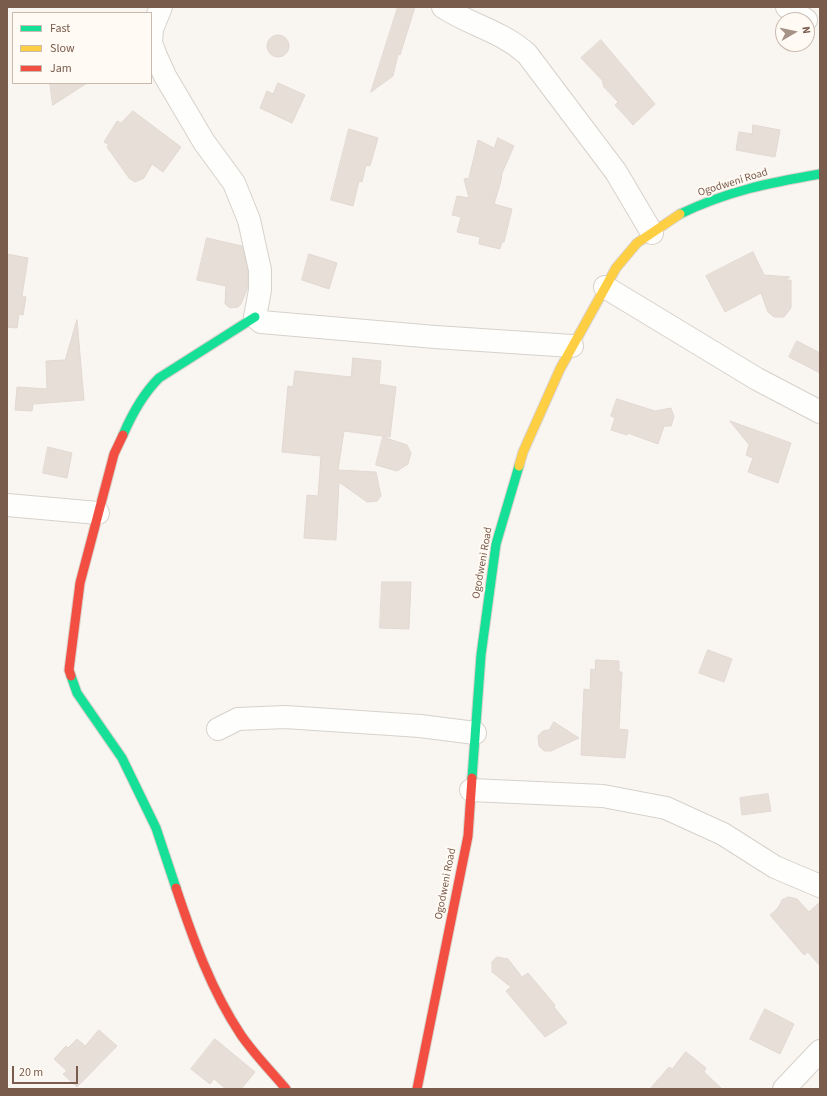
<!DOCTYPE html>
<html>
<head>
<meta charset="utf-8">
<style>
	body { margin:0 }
	#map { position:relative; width:827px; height:1096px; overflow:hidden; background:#f9f5f0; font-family:"Source Sans 3",sans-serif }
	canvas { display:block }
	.frame { position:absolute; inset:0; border:8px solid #7a5c4d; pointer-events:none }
	.legend { position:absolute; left:12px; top:12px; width:140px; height:72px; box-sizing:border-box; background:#fffaf3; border:1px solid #cabbb1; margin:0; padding:5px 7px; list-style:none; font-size:12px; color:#7a5c4d }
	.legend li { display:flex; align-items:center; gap:8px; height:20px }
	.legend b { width:20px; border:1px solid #cabbb1 }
	.north { position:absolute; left:775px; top:12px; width:40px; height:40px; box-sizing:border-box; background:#fffaf3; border:1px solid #cabbb1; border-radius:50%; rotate:81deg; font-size:11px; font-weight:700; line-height:16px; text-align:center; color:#7a5c4d }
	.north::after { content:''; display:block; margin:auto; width:14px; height:18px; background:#a69286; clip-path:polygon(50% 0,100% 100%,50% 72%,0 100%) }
	.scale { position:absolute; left:12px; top:1066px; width:66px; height:18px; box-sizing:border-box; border:2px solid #7a5c4d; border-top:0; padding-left:5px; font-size:12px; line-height:14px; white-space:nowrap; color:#7a5c4d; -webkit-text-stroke:3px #fffaf3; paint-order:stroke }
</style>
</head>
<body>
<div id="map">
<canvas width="827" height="1096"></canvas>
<div class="frame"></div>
<ul class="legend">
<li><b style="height:5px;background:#16e098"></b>Fast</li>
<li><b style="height:5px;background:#ffcf43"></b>Slow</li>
<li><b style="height:5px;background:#f24e42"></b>Jam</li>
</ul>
<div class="north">N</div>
<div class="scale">20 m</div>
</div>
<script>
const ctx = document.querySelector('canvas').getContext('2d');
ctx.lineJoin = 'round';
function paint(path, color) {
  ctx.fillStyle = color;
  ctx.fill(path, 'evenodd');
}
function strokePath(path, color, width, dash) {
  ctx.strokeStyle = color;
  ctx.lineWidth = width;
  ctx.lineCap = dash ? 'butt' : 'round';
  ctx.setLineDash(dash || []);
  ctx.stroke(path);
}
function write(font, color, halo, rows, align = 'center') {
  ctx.font = font + ' "Source Sans 3",sans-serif';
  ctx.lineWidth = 4;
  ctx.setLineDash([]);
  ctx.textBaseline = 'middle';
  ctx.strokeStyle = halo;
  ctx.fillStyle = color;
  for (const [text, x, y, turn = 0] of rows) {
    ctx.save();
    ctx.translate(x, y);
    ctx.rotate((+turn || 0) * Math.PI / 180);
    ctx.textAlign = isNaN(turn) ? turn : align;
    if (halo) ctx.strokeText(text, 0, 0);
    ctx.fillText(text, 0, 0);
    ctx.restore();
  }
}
const building = new Path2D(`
	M 398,7 L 415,7 L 400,55 L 398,54 L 393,76 L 371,92 Z
	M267 46a11 11 0 1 1 22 0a11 11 0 1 1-22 0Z
	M 601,40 L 655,104 L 633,125 L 615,105 L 618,102 L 604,87 L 602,80 L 581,58 Z
	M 50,83 L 87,83 L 53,105 Z
	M 278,83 L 305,95 L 292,123 L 260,108 L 267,91 L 273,94 Z
	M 133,111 L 181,147 L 163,172 L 152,164 L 144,178 L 135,182 L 129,178 L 107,147 L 109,145 L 104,142 L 117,121 L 121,123 Z
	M 753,125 L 780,130 L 775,157 L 736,150 L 739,132 L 752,134 Z
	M 349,129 L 378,138 L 370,166 L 366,165 L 362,182 L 359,181 L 353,206 L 331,200 Z
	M 498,138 L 514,146 L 502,173 L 501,181 L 494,204 L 512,209 L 504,242 L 502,242 L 500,249 L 479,244 L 480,237 L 457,232 L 461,217 L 452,215 L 457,196 L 469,198 L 464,179 L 469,178 L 478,140 L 494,148 Z
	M 207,238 L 242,246 L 248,271 L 248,287 L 241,304 L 238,307 L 230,308 L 225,304 L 226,286 L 197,280 Z
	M 753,252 L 764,275 L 790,277 L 785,280 L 791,280 L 791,308 L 784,317 L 774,317 L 768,312 L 761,293 L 725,312 L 706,276 Z
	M 7,254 L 28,258 L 22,296 L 26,297 L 23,315 L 19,314 L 17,328 L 7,327 Z
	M 309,254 L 337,263 L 329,289 L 302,280 Z
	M 77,320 L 84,400 L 33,404 L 32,411 L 15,410 L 17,387 L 47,389 L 46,361 L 65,360 Z
	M 797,341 L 820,353 L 820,373 L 789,357 Z
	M 353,358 L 381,361 L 379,384 L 396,387 L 390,437 L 344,431 L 338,470 L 376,472 L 381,496 L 377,501 L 367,502 L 339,482 L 336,540 L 304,538 L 307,495 L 318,496 L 321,456 L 282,452 L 288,386 L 293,387 L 295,371 L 351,377 Z
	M 617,399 L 655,411 L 671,408 L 674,417 L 671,426 L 664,426 L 658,444 L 628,433 L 627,435 L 611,430 L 615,418 L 611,416 Z
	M 730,421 L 791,443 L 778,483 L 748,472 L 753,458 L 746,455 L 749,445 Z
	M 383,437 L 407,445 L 411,453 L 408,464 L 397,471 L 376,465 Z
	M 48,447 L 72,453 L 67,478 L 43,473 Z
	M 382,582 L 411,582 L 409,629 L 380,628 Z
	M 708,650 L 732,659 L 724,682 L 699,673 Z
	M 596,660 L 619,661 L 619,672 L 622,672 L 619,729 L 628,730 L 625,758 L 581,755 L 584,689 L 590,690 L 591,669 L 595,670 Z
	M 554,722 L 579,738 L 551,751 L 544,751 L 539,746 L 538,736 L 543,731 L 549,730 Z
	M 768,794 L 771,811 L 742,815 L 740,798 Z
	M 789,897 L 797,899 L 809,912 L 820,902 L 820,966 L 808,952 L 804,955 L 770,915 L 778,908 L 782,900 Z
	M 497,957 L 508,959 L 522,977 L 528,973 L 555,1005 L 554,1007 L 567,1023 L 545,1037 L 506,991 L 511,987 L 492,972 L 492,962 Z
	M 765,1009 L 794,1024 L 780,1054 L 750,1039 Z
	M 99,1030 L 117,1046 L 77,1087 L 63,1074 L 67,1071 L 54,1059 L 66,1046 L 68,1048 L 77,1039 L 85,1046 Z
	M 215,1039 L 255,1072 L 241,1089 L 226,1089 L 214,1079 L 210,1084 L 191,1069 Z
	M 686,1052 L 706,1068 L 704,1072 L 722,1089 L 650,1089 L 669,1067 L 672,1069 Z`);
const street = new Path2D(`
	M 161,7 L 152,29 L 151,43 L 156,56 L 165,76 L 204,142 L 234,183 L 249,220 L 260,270 L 260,290 L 255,317 L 261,322 L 435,337 L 572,346
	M 443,7 C 472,26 500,30 527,54 L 616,172 L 652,233
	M 787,7 L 806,20
	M 605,287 L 757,379 L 820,412
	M 7,505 L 98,513
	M 218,729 L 238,719 L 285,717 L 420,726 L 475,733
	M 471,790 L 603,796 L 666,808 L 723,834 L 775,867 L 820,886
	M 784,1089 L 820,1051`);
const fast = new Path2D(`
	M 680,214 C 728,191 768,183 820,174
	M 123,435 C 132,414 142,395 159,378 L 255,317
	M 71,676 L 77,693 L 122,758 L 156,828 L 176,888
	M 472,778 L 481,655 L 496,544 L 519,466`);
const slow = new Path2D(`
	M 519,466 L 523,452 L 560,369 L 616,268 L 637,243 L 680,214`);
const jam = new Path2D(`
	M 71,676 L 69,670 L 80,583 L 114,454 L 123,435
	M 176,888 C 193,939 211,990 241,1035 C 254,1054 271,1071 286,1089
	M 417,1089 L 468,836 L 472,778`);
const streetNames = [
	["Ogodweni Road",733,183,-17],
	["Ogodweni Road",483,563,-80],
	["Ogodweni Road",446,884,-79]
];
paint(building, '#e6ded7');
strokePath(building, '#e2d8d2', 1);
strokePath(street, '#d7d1cb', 24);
strokePath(fast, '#d9d2cb', 11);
strokePath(slow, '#d9d2cb', 11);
strokePath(jam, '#d9d2cb', 11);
strokePath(street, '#fefefd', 22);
strokePath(fast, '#16e098', 9);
strokePath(slow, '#ffcf43', 9);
strokePath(jam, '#f24e42', 9);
write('11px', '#7a5c4d', '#fffaf3', streetNames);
</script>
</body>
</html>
